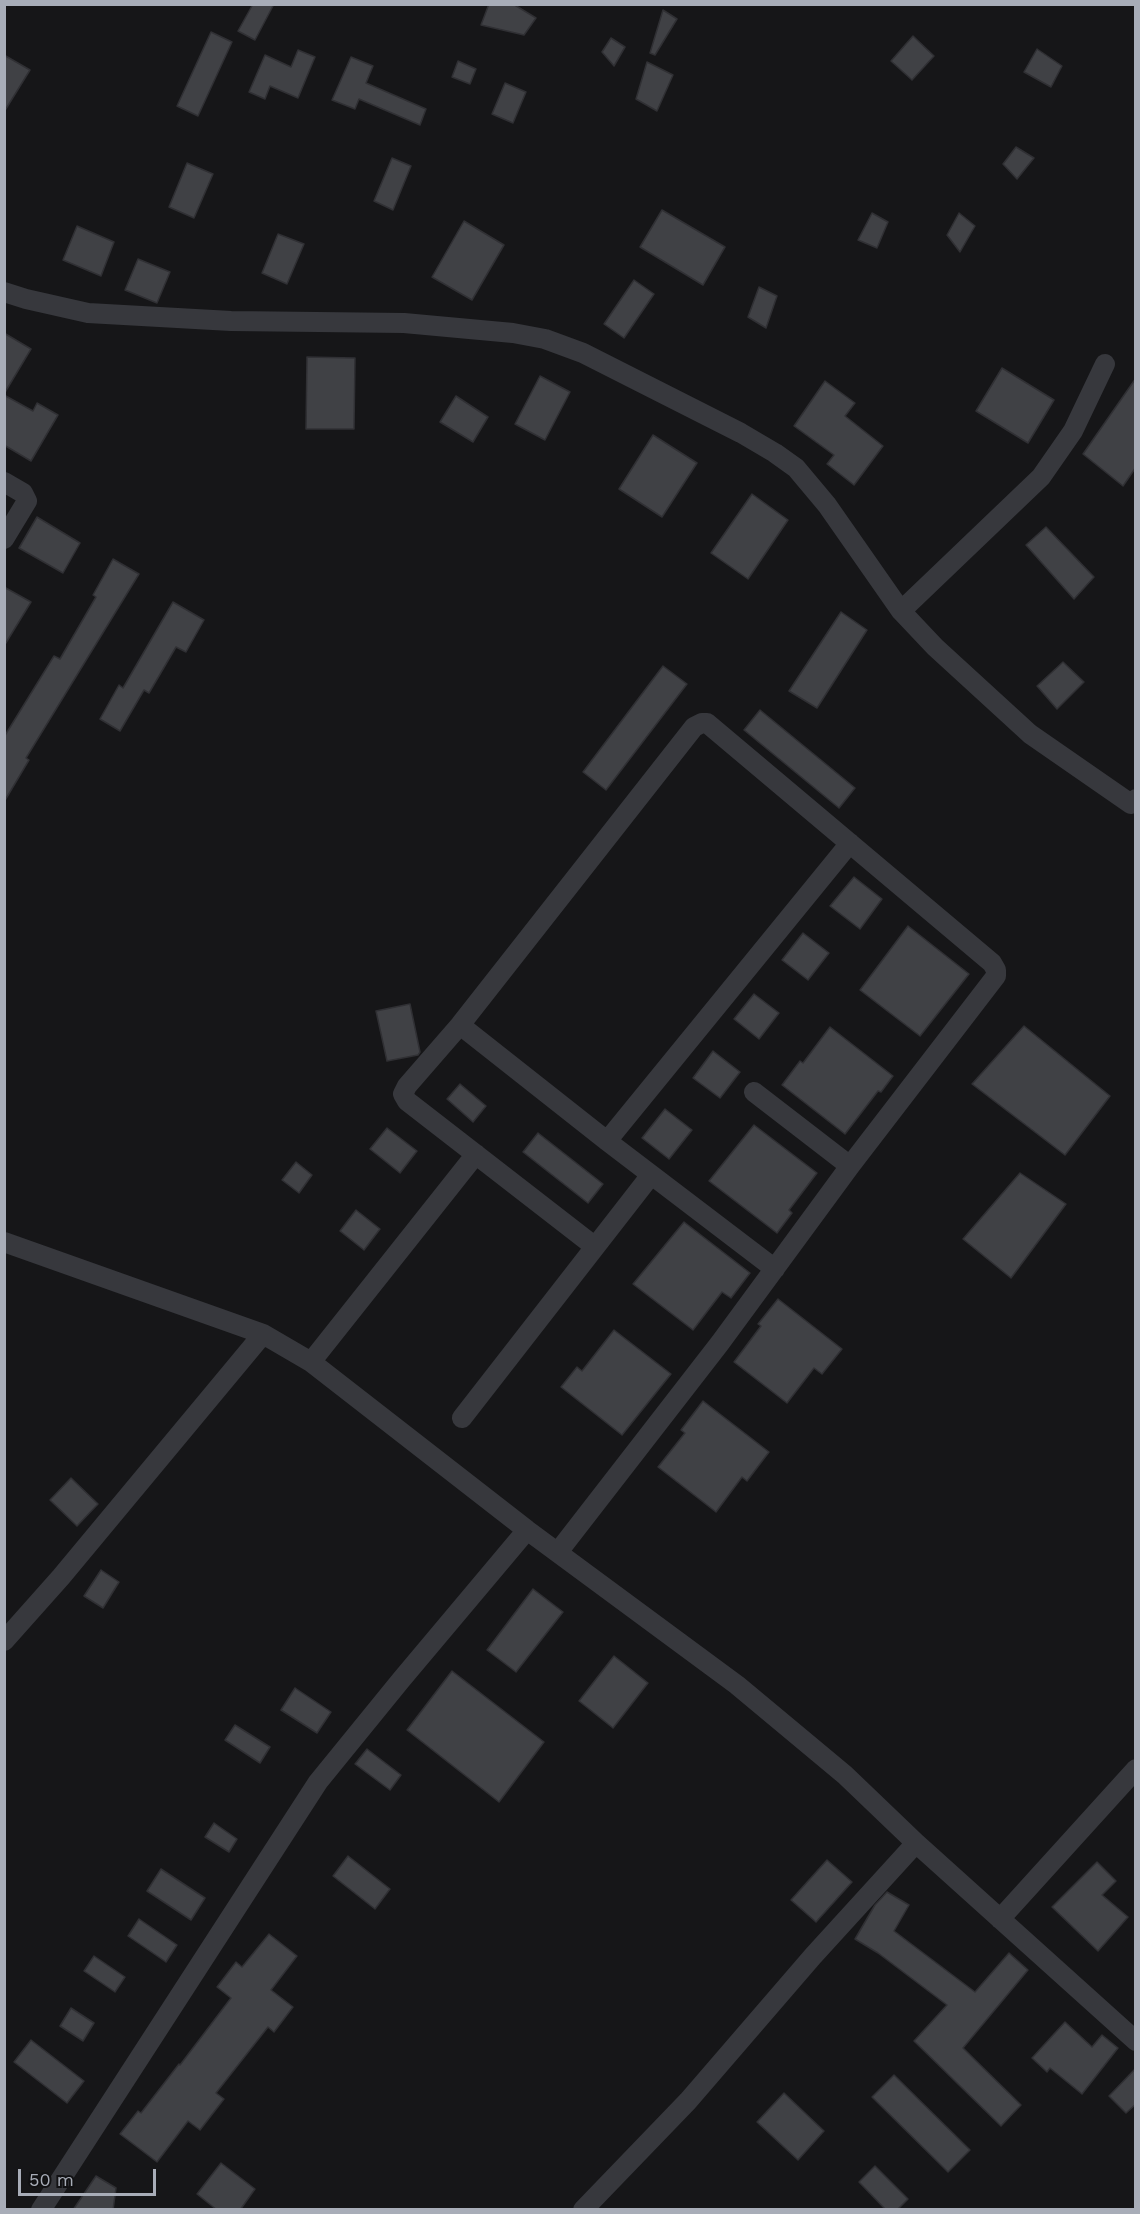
<!DOCTYPE html>
<html>
<head>
<meta charset="utf-8">
<style>
	body { margin:0 }
	#map { position:relative; width:1140px; height:2214px; overflow:hidden; background:#161618; font-family:"Work Sans",sans-serif }
	canvas { display:block }
	.frame { position:absolute; inset:0; border:6px solid #a8adb8; pointer-events:none }
	.scale { position:absolute; left:18px; top:2169px; width:138px; height:27px; box-sizing:border-box; border:3px solid #a8adb8; border-top:0; padding-left:8px; font-size:18px; line-height:21px; white-space:nowrap; color:#a8adb8; -webkit-text-stroke:4px #111113; paint-order:stroke }
</style>
</head>
<body>
<div id="map">
<canvas width="1140" height="2214"></canvas>
<div class="frame"></div>
<div class="scale">50 m</div>
</div>
<script>
const ctx = document.querySelector('canvas').getContext('2d');
ctx.lineJoin = 'round';
function paint(path, color) {
  ctx.fillStyle = color;
  ctx.fill(path, 'evenodd');
}
function strokePath(path, color, width, dash) {
  ctx.strokeStyle = color;
  ctx.lineWidth = width;
  ctx.lineCap = dash ? 'butt' : 'round';
  ctx.setLineDash(dash || []);
  ctx.stroke(path);
}
const building = new Path2D(`
	M 253,4 L 274,4 L 255,40 L 238,31 Z
	M 489,4 L 513,4 L 536,18 L 524,35 L 481,25 Z
	M 663,10 L 677,19 L 655,55 L 650,53 Z
	M 211,32 L 232,42 L 198,116 L 177,106 Z
	M 913,36 L 934,56 L 912,80 L 891,61 Z
	M 611,38 L 625,47 L 614,66 L 602,52 Z
	M 1037,49 L 1062,66 L 1051,87 L 1024,72 Z
	M 298,50 L 315,57 L 298,98 L 270,86 L 265,99 L 249,92 L 265,55 L 291,67 Z
	M 4,55 L 30,70 L 4,112 Z
	M 351,57 L 373,66 L 366,83 L 426,109 L 420,125 L 359,99 L 355,109 L 332,100 Z
	M 458,61 L 476,69 L 470,84 L 452,77 Z
	M 647,62 L 673,75 L 657,111 L 636,99 Z
	M 505,83 L 526,92 L 513,123 L 492,114 Z
	M 1016,147 L 1034,158 L 1017,179 L 1003,164 Z
	M 392,158 L 411,166 L 393,210 L 374,201 Z
	M 187,163 L 213,174 L 194,218 L 169,207 Z
	M 662,210 L 725,247 L 703,285 L 640,247 Z
	M 872,213 L 888,222 L 877,248 L 858,240 Z
	M 959,213 L 975,226 L 960,252 L 947,235 Z
	M 464,221 L 504,245 L 472,300 L 432,277 Z
	M 77,226 L 114,242 L 101,276 L 63,260 Z
	M 278,234 L 304,244 L 287,284 L 262,273 Z
	M 138,259 L 170,272 L 157,303 L 125,290 Z
	M 634,280 L 654,294 L 624,338 L 604,324 Z
	M 759,287 L 777,296 L 766,328 L 748,317 Z
	M 4,333 L 31,349 L 4,394 Z
	M 307,357 L 355,358 L 354,429 L 306,429 Z
	M 1002,368 L 1054,400 L 1028,443 L 976,411 Z
	M 540,376 L 570,392 L 545,440 L 515,424 Z
	M 1136,378 L 1136,467 L 1123,486 L 1083,454 Z
	M 825,381 L 855,403 L 845,416 L 883,446 L 854,485 L 827,464 L 834,455 L 794,426 Z
	M 4,395 L 33,411 L 37,403 L 58,415 L 31,461 L 4,445 Z
	M 456,396 L 488,417 L 473,442 L 440,422 Z
	M 653,435 L 697,463 L 662,517 L 619,489 Z
	M 752,494 L 788,520 L 748,579 L 711,553 Z
	M 37,517 L 80,543 L 63,573 L 19,548 Z
	M 1046,527 L 1094,577 L 1074,599 L 1026,545 Z
	M 113,559 L 139,574 L 26,758 L 29,760 L 4,802 L 4,737 L 54,656 L 60,659 L 96,597 L 93,595 Z
	M 4,587 L 31,602 L 4,646 Z
	M 173,602 L 204,620 L 186,652 L 176,647 L 149,693 L 144,690 L 120,731 L 100,719 L 119,685 L 123,688 Z
	M 841,612 L 867,630 L 817,708 L 789,691 Z
	M 1063,662 L 1084,682 L 1057,709 L 1037,686 Z
	M 663,666 L 687,684 L 606,790 L 583,772 Z
	M 760,710 L 855,788 L 839,808 L 744,730 Z
	M 854,877 L 882,899 L 860,929 L 830,906 Z
	M 908,926 L 969,974 L 920,1036 L 860,990 Z
	M 803,933 L 829,953 L 808,980 L 782,960 Z
	M 754,994 L 779,1013 L 759,1039 L 734,1019 Z
	M 410,1004 L 420,1052 L 418,1055 L 387,1061 L 376,1011 Z
	M 1024,1026 L 1110,1096 L 1065,1155 L 972,1084 Z
	M 830,1027 L 893,1076 L 881,1092 L 878,1091 L 845,1134 L 782,1085 L 800,1061 L 803,1063 Z
	M 713,1051 L 740,1072 L 720,1098 L 693,1078 Z
	M 460,1084 L 486,1106 L 473,1122 L 447,1099 Z
	M 665,1109 L 692,1130 L 669,1159 L 642,1138 Z
	M 754,1125 L 817,1173 L 789,1210 L 792,1213 L 777,1233 L 709,1181 Z
	M 387,1128 L 417,1151 L 400,1173 L 370,1149 Z
	M 538,1133 L 603,1184 L 588,1203 L 523,1152 Z
	M 296,1162 L 312,1175 L 299,1193 L 282,1180 Z
	M 1020,1173 L 1066,1204 L 1011,1278 L 963,1239 Z
	M 356,1210 L 380,1229 L 364,1250 L 340,1231 Z
	M 684,1222 L 750,1273 L 731,1298 L 722,1292 L 693,1330 L 633,1284 Z
	M 778,1299 L 842,1349 L 822,1374 L 814,1368 L 787,1403 L 734,1362 L 761,1326 L 758,1324 Z
	M 614,1330 L 671,1374 L 622,1435 L 561,1387 L 577,1367 L 582,1371 Z
	M 703,1401 L 769,1452 L 747,1481 L 742,1477 L 716,1512 L 658,1467 L 685,1433 L 681,1430 Z
	M 71,1478 L 98,1504 L 77,1526 L 50,1500 Z
	M 101,1570 L 119,1582 L 103,1608 L 84,1596 Z
	M 533,1589 L 563,1612 L 516,1672 L 487,1650 Z
	M 614,1656 L 648,1683 L 613,1728 L 579,1701 Z
	M 452,1671 L 544,1742 L 499,1802 L 407,1730 Z
	M 295,1688 L 331,1712 L 317,1733 L 281,1710 Z
	M 235,1725 L 270,1747 L 260,1763 L 225,1740 Z
	M 367,1749 L 401,1775 L 390,1790 L 355,1764 Z
	M 214,1823 L 237,1839 L 229,1852 L 205,1837 Z
	M 348,1856 L 390,1889 L 375,1909 L 333,1876 Z
	M 827,1860 L 852,1882 L 816,1922 L 791,1900 Z
	M 1097,1862 L 1116,1881 L 1102,1895 L 1128,1917 L 1098,1951 L 1052,1907 Z
	M 161,1869 L 205,1898 L 191,1920 L 147,1891 Z
	M 887,1892 L 909,1905 L 894,1931 L 975,1992 L 1009,1953 L 1028,1970 L 963,2048 L 1021,2105 L 1001,2126 L 914,2041 L 947,2005 L 878,1953 L 855,1939 L 875,1905 Z
	M 139,1919 L 177,1945 L 166,1962 L 128,1936 Z
	M 269,1934 L 297,1956 L 271,1990 L 293,2007 L 274,2032 L 268,2027 L 216,2093 L 224,2099 L 200,2130 L 188,2121 L 157,2162 L 120,2134 L 138,2111 L 141,2113 L 179,2064 L 180,2065 L 231,1998 L 217,1987 L 236,1962 L 242,1967 Z
	M 94,1956 L 125,1977 L 115,1992 L 84,1971 Z
	M 71,2008 L 94,2023 L 83,2041 L 60,2026 Z
	M 1065,2022 L 1092,2047 L 1102,2035 L 1118,2048 L 1082,2094 L 1050,2068 L 1047,2072 L 1032,2058 Z
	M 31,2040 L 84,2081 L 67,2103 L 14,2062 Z
	M 1136,2068 L 1136,2104 L 1126,2113 L 1109,2096 Z
	M 894,2075 L 970,2150 L 948,2172 L 872,2097 Z
	M 784,2093 L 824,2131 L 798,2160 L 757,2122 Z
	M 221,2163 L 255,2189 L 240,2210 L 217,2210 L 197,2194 Z
	M 875,2166 L 908,2199 L 897,2210 L 886,2210 L 859,2182 Z
	M 96,2176 L 116,2188 L 113,2210 L 73,2210 Z`);
const minor = new Path2D(`
	M 4,292 L 26,299 L 88,313 L 231,321 L 404,323 L 513,333 L 545,339 L 583,353 L 741,433 L 775,453 L 796,468 L 827,505 L 901,611 L 935,647 L 1030,734 L 1131,804 L 1136,799
	M 4,482 L 23,493 L 27,501 L 4,539
	M 901,611 L 1041,477 L 1073,431 L 1105,364
	M 460,1025 L 607,1141 L 775,1269
	M 754,1092 L 850,1166
	M 607,1141 L 850,843
	M 4,1242 L 263,1334 L 311,1362 L 527,1530 L 737,1685 L 845,1775 L 916,1843 L 1136,2041
	M 311,1362 L 476,1154
	M 462,1418 L 651,1175
	M 558,1552 L 720,1343 L 850,1166 L 996,976 L 996,970 L 992,963 L 707,723 L 702,723 L 694,727 L 460,1025 L 407,1086 L 403,1094 L 407,1101 L 594,1246
	M 4,1641 L 61,1577 L 263,1334
	M 1000,1919 L 1136,1769
	M 41,2210 L 318,1782 L 401,1680 L 527,1530
	M 583,2210 L 688,2101 L 813,1956 L 916,1843`);
paint(building, '#404145');
strokePath(building, '#303034', 1.5);
strokePath(minor, '#37383d', 20);
</script>
</body>
</html>
